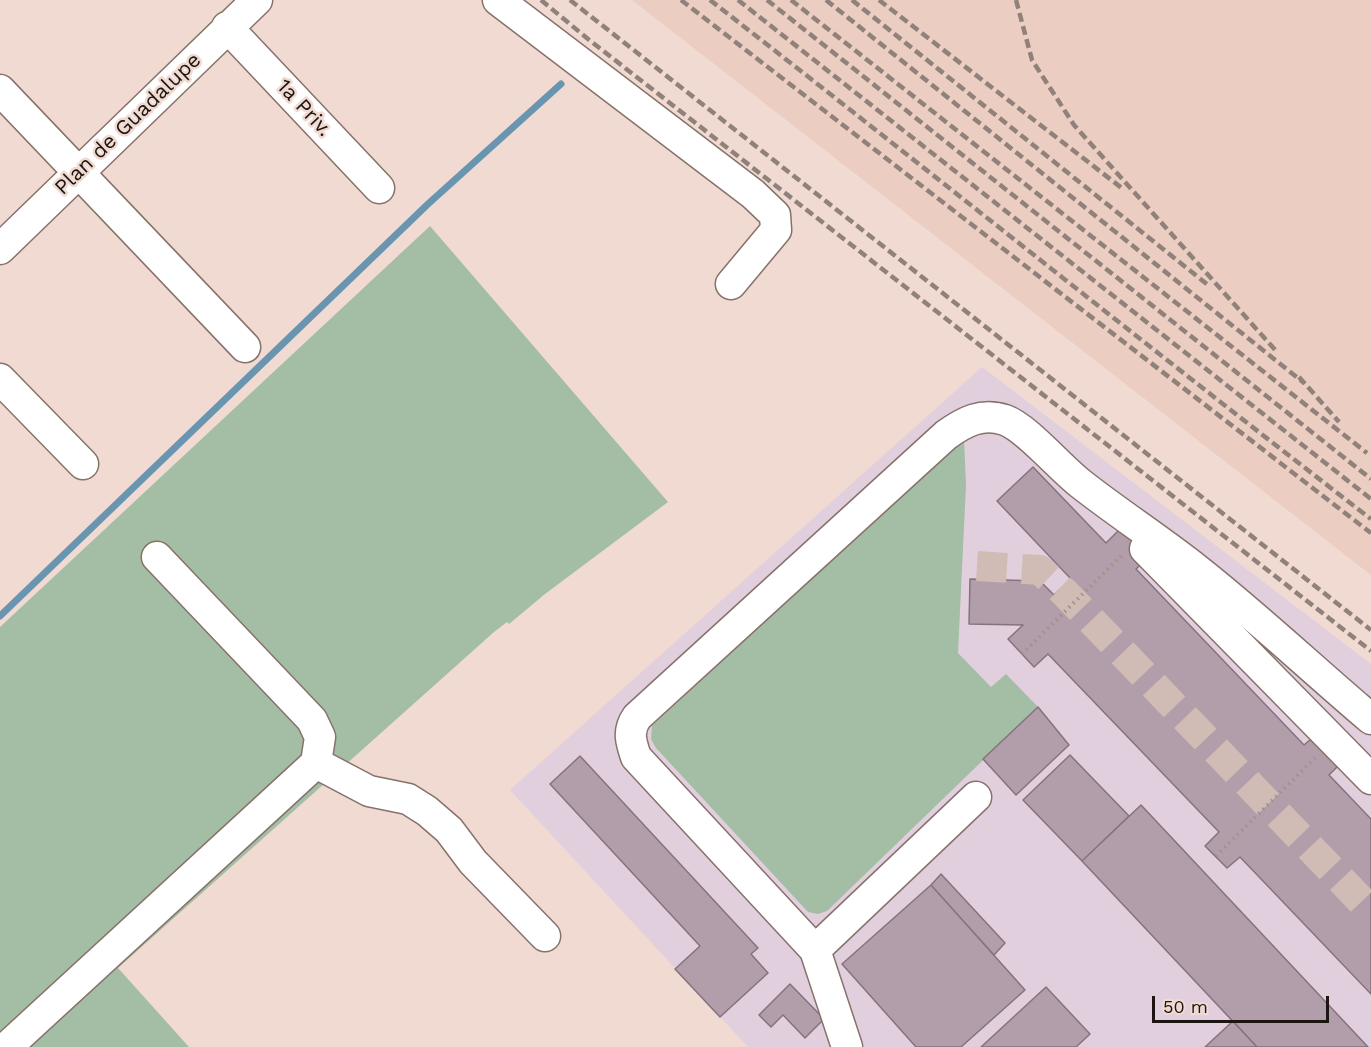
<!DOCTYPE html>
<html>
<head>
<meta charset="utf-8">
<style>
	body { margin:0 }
	#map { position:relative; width:1371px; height:1047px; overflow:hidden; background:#f0dad1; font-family:"Work Sans",sans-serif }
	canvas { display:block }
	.scale { position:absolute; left:1152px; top:996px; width:177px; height:27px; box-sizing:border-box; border:3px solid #1c1512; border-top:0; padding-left:8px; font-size:18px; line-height:21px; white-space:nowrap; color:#1c1512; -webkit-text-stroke:4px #f0dad1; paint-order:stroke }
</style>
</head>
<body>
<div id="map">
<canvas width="1371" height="1047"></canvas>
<div class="scale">50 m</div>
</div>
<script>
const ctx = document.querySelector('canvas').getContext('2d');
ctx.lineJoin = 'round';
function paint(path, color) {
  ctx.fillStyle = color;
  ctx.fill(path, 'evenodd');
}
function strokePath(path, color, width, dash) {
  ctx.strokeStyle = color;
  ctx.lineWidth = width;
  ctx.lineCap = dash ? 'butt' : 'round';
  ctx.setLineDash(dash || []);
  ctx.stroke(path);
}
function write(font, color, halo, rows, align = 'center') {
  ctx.font = font + ' "Work Sans",sans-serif';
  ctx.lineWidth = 5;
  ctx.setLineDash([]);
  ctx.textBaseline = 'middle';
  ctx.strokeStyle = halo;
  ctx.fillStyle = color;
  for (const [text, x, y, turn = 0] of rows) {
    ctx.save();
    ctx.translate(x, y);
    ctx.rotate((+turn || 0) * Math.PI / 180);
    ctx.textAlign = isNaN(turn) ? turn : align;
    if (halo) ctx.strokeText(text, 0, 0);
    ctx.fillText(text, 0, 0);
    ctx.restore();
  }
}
const built = new Path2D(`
	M 632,0 L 1371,0 L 1371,575 Z`);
const education = new Path2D(`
	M 982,367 L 1371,664 L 1371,1047 L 748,1047 L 510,790 Z`);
const green = new Path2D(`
	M 430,226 L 668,502 L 545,594 L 509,624 L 507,622 L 494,632 L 118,968 L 189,1047 L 0,1047 L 0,627 Z
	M 964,439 L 966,485 L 958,653 L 991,687 L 1006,674 L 1038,707 L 827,911 L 818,914 L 808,912 L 656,748 L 651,739 L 652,726 Z`);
const stream = new Path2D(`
	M 0,616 L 428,204 L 561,84`);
const building = new Path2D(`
	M 1033,467 L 1106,543 L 1122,527 L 1149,557 L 1136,569 L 1304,745 L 1317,734 L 1343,761 L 1329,775 L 1371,819 L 1371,994 L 1240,857 L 1227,868 L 1205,846 L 1219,832 L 1048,654 L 1034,667 L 1008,639 L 1023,625 L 969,624 L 970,579 L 1040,581 L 1054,595 L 1071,579 L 997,501 Z
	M 1038,707 L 1069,745 L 1016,795 L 983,759 Z
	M 1070,755 L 1129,816 L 1082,861 L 1023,800 Z
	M 580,756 L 758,948 L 751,954 L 768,973 L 720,1017 L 675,969 L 700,946 L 550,784 Z
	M 1141,805 L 1368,1047 L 1257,1047 L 1082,861 Z
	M 941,874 L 1005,943 L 994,955 L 931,885 Z
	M 931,885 L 1025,990 L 961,1047 L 916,1047 L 842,964 Z
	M 790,984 L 824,1019 L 805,1038 L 783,1015 L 771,1027 L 759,1015 Z
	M 1046,987 L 1090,1034 L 1076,1047 L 981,1047 Z
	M 1233,1021 L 1257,1047 L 1205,1047 Z`);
const minorTunnel = new Path2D(`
	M 977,566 L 1040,570 L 1065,593 L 1371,911`);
const path = new Path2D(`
	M 1022,654 L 1122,555
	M 1216,856 L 1315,758`);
const minor = new Path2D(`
	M 498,0 L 753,194 L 775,215 L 776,230 L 731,284
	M 227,27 L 379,188
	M 0,90 L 245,347
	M 0,249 L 257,0
	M 0,379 L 83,464
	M 1145,549 L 1371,779
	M 316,763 L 369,791 L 408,799 L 427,811 L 449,830 L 473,862 L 545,936
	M 815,950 L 976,797
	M 7,1047 L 316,763 L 320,737 L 312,720 L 157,557
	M 847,1047 L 815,950 L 636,757 C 631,742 627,731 637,717 L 946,435 C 964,422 982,412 1005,420 C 1027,428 1060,468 1081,484 C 1118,513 1158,539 1195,568 C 1255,615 1312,669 1371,719`);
const rail = new Path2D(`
	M 541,0 L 588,39 L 1371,651
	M 570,0 L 1371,630
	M 681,0 L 1371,533
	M 710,0 C 931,172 1149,348 1371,519
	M 738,0 L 1371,499
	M 767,0 L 1371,479
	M 791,0 L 1367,453
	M 826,0 L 1304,383
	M 852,0 L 1208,285
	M 879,0 L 1123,189
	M 1016,0 L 1032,60 L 1074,125 L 1277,352
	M 1299,377 L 1339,422`);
const streetNames = [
	["1a Priv.",304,108,47],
	["Plan de Guadalupe",128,124,-44]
];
paint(built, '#ebcdc1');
paint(education, '#e2cfde');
paint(green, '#a3bea5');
strokePath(stream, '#6995b1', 7);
paint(building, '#b29eaa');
strokePath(building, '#85727d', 1.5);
strokePath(minorTunnel, '#d0bcb4', 30, [30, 15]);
strokePath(minor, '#86726a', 33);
strokePath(path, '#a1908a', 4, [1.5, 4.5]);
strokePath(minor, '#fff', 30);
strokePath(rail, '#90817a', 4.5, [9, 4.5]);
write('21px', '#1c1512', '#f0dad1', streetNames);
</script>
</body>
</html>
